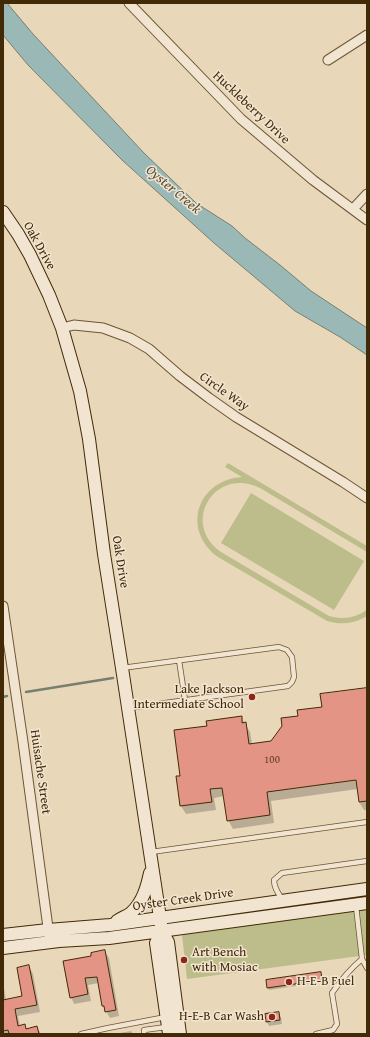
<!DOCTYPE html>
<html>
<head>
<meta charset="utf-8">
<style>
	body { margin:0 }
	#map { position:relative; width:370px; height:1037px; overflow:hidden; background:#e9d7ba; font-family:"Gentium Book Plus",serif }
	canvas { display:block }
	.frame { position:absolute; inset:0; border:4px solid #422a06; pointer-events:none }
</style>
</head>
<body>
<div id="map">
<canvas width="370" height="1037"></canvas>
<div class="frame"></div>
</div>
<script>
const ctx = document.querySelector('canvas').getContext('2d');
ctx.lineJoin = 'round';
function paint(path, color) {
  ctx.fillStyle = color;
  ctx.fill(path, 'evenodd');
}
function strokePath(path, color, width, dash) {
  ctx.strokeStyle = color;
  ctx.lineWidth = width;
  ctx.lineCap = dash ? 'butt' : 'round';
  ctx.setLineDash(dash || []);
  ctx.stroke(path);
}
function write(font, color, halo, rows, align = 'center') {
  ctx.font = font + ' "Gentium Book Plus",serif';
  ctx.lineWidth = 3;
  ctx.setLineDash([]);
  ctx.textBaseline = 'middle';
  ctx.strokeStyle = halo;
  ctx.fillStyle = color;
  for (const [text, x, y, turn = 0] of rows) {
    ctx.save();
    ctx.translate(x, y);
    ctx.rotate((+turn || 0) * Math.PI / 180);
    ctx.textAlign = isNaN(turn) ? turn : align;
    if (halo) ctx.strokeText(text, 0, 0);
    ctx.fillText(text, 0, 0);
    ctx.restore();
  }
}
const green = new Path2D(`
	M 228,463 L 367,546 L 367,552 L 260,488 C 215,466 180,523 221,552 L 329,616 C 343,620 355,618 367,610 L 367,616 C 354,624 341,625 327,621 L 218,557 C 181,530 197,480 242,477 L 225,467 Z
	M 251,493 L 364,561 L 334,610 L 221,543 Z
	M 367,909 L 367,955 L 187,979 L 182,935 Z`);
const water = new Path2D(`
	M 3,3 L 7,3 L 33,34 L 144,153 L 196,203 L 232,226 L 245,238 L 280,265 L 311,291 L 367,328 L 367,355 L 340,337 L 295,311 L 214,243 L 122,160 L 28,65 L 3,35 Z`);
const shadow = new Path2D(`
	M 367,689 L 367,810 L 364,810 L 359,802 L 358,789 L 271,801 L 274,823 L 233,829 L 228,820 L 224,796 L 214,798 L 216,810 L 186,814 L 181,806 L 181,776 L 208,727 L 241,717 L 250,732 L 252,744 L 272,741 L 299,717 L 323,708 Z
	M 105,952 L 109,958 L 119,1016 L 110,1018 L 103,1006 L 99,983 L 88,985 L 91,1001 L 74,1004 L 71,997 L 93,957 Z
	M 29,966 L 33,974 L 40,1012 L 18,1016 L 20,1026 L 24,1025 L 27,1030 L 37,1027 L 41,1034 L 3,1034 L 3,982 L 6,1000 L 23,997 Z
	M 321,973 L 322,982 L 269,990 L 268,988 L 267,981 Z
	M 278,1013 L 281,1017 L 282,1024 L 269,1026 L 267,1022 Z
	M 131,1031 L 133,1034 L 120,1034 L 120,1033 Z`);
const stream = new Path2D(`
	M 26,692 L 113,678
	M 3,697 L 7,696`);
const building = new Path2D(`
	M 367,688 L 367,801 L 359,802 L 356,780 L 267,792 L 270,815 L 227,821 L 222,788 L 210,789 L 212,802 L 180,806 L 176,776 L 180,776 L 174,730 L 207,726 L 206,721 L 242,716 L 242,723 L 246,722 L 249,744 L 271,741 L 282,726 L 281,718 L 298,716 L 297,710 L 322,707 L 320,694 Z
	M 105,950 L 116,1010 L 105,1012 L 104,1006 L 102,1006 L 97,977 L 85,978 L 88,994 L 70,998 L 63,961 L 91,956 L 91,953 Z
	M 29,965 L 37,1005 L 15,1009 L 18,1026 L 25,1024 L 26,1029 L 37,1026 L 39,1034 L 9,1034 L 8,1030 L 3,1031 L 3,1000 L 22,996 L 17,968 Z
	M 321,972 L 322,980 L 267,988 L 266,980 Z
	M 279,1012 L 280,1020 L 266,1022 L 265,1014 Z`);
const lane = new Path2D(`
	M 179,660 L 185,700
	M 122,668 L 279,647 L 287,650 L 292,657 L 294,677 L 292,682 L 288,686 L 129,708
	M 151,852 L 367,822
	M 282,899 C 278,893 274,888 274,880 L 282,873 L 367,861
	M 356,906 L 362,959 L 367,968
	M 81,1034 L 108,1028 L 166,1017
	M 144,1034 L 144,1030 L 166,1027
	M 316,1034 L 333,1030 L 337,1024 L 332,993 C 341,980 350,969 362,959`);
const street = new Path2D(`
	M 129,3 L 241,119 L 313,180 L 367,220
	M 328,60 L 367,35
	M 353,209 L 367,194
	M 62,328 L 74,325 L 103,328 L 130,338 L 149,349 L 180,376 L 209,398 L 236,417 L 343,482 L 367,498
	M 3,606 L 23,742 L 49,935`);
const secondary = new Path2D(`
	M 3,212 L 18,234 L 30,255 L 49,295 L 62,328 L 80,391 L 89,439 L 104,554 L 122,668 L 162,931 L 168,942 L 180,1034
	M 117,921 C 121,918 127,916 131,913 C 143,902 147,887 150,873
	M 162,931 L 156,943 L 169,1034
	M 3,935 L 48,930 L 110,925 L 367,889
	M 3,948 L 59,941 L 109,938 L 367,903`);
const markers = [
	[252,697,4,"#8f2418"],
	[184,960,4,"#8f2418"],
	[289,982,4,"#8f2418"],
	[272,1017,4,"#8f2418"]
];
const numberNames = [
	["100",272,760]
];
const streetNames = [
	["Huckleberry Drive",251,108,43],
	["Oak Drive",39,246,61],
	["Circle Way",224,392,35],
	["Oak Drive",120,562,81],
	["Huisache Street",40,772,82],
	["Oyster Creek Drive",183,900,-8]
];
const poiNames = [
	["Lake Jackson",244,690],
	["Intermediate School",244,705],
	["Art Bench",192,953,"left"],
	["with Mosiac",192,968,"left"],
	["H-E-B Fuel",297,982,"left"],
	["H-E-B Car Wash",264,1017]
];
const waterNames = [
	["Oyster Creek",173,190,40]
];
paint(green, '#bdbc8b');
paint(water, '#99b8b6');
strokePath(water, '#767f70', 1);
paint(shadow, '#0003');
strokePath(stream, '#767f70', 2.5);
paint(building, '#e49484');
strokePath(building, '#422a06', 1);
strokePath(lane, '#6c5533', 6);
strokePath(street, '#6c5533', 11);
strokePath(secondary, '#422a06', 14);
strokePath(lane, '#f1e5d2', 4.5);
strokePath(street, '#f1e5d2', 9);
strokePath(secondary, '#f1e5d2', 12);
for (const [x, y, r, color] of markers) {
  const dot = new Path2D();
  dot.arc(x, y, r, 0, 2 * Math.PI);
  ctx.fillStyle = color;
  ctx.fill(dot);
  strokePath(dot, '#f1e5d2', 1.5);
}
write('11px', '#6a4426', null, numberNames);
write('13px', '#422a06', '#f1e5d2', streetNames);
write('13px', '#422a06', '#f1e5d2', poiNames, 'right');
write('italic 14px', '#584e32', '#f1e5d2', waterNames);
</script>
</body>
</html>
